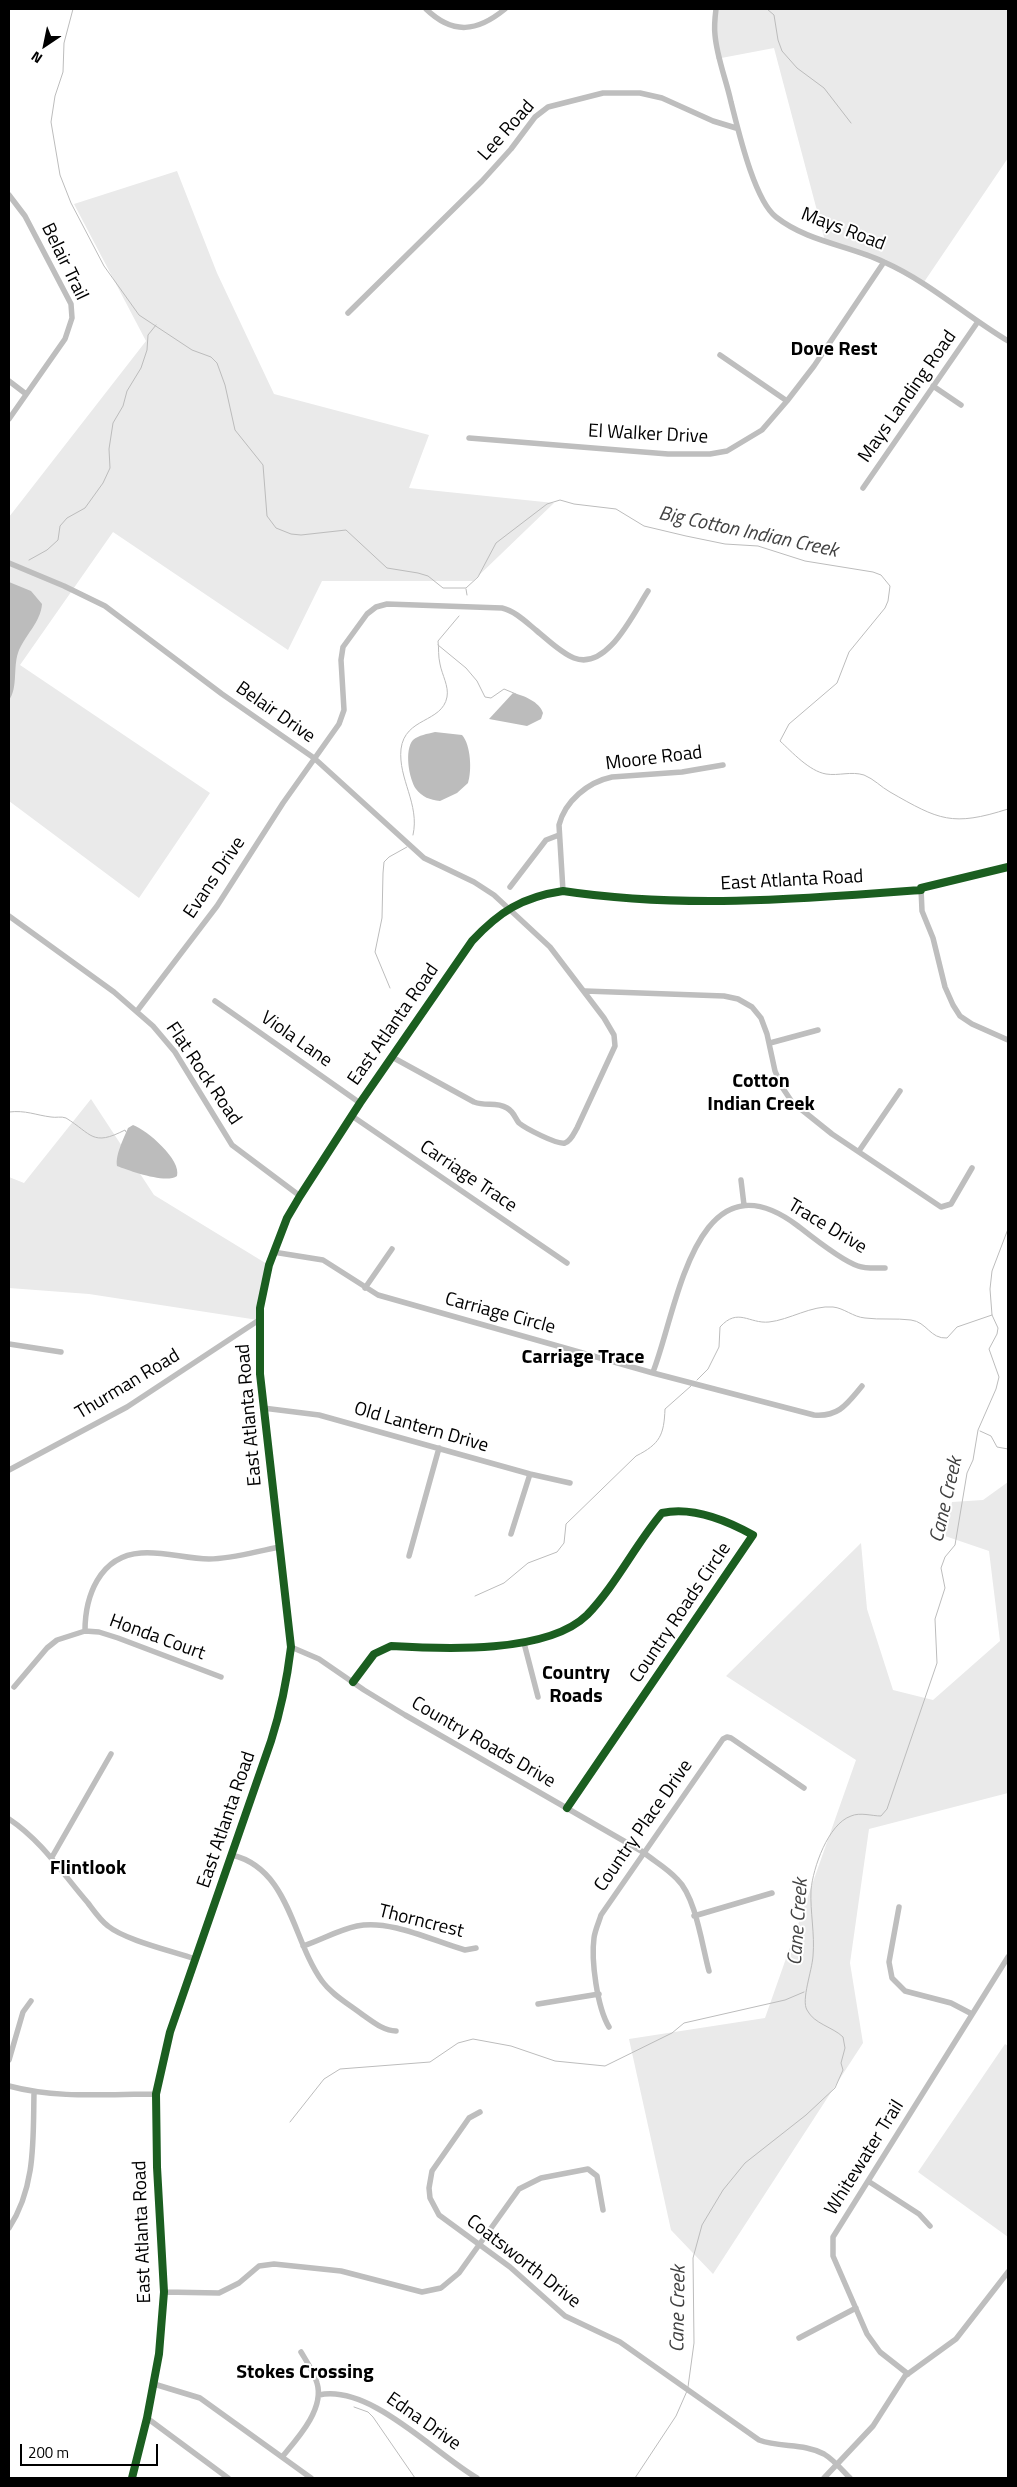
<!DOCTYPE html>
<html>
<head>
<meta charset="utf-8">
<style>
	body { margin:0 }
	#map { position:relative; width:1017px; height:2487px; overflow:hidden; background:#fff; font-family:"Titillium Web",sans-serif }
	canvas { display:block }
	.frame { position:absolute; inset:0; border:10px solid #000; pointer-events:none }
	.north { position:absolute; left:20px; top:20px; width:50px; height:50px; -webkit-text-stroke:4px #fff; paint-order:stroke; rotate:214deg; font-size:14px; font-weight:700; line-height:20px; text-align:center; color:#000 }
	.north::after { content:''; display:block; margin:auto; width:18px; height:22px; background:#000; clip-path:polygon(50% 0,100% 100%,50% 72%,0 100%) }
	.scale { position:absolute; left:20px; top:2444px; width:138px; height:22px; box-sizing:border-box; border:2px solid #000; border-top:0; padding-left:6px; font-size:15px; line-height:18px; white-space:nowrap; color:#000; -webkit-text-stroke:4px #fff; paint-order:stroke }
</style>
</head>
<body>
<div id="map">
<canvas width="1017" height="2487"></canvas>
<div class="frame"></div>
<div class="north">N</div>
<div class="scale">200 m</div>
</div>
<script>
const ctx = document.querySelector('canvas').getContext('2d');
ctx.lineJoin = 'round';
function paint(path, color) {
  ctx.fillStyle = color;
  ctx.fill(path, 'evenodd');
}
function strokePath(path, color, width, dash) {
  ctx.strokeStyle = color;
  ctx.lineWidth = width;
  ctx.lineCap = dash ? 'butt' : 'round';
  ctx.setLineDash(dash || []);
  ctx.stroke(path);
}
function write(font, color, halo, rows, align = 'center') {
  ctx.font = font + ' "Titillium Web",sans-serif';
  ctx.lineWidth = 4;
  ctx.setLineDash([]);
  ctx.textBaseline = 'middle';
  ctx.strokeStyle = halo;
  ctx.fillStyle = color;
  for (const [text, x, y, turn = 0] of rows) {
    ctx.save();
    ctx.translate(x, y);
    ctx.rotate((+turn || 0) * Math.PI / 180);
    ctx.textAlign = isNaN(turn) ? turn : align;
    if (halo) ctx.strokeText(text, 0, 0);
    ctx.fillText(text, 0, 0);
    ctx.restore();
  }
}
const green = new Path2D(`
	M 714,9 L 1008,9 L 1008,158 L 922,285 L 888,266 L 825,241 L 774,48 L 716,59 Z
	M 177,171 L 217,273 L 274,394 L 429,435 L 409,488 L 554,503 L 473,581 L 322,581 L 288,650 L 113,532 L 20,665 L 210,793 L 139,898 L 9,801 L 9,517 L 146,341 L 74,204 Z
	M 91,1099 L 154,1195 L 267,1264 L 258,1320 L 89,1294 L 9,1288 L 9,1177 L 24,1183 Z
	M 1008,1482 L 1008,1793 L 869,1829 L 850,1963 L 863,2043 L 713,2274 L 671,2230 L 629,2039 L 765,2018 L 856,1760 L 726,1676 L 861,1543 L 867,1609 L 893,1690 L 933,1700 L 1000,1641 L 989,1551 L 945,1536 L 952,1502 L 983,1500 Z
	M 1005,2044 L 1008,2046 L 1008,2237 L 918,2172 Z`);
const water = new Path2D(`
	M 9,582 L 31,591 L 42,604 C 41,622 24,636 18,653 C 13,668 18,688 9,700 Z
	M 513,693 C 523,695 540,702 543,713 L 541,719 L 527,726 L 489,719 Z
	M 435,732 L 462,735 C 471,745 472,771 468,783 L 457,793 L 440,801 C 430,800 422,797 416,789 C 409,779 404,750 413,740 C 419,735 427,734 435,732 Z
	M 133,1125 C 147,1130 182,1160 177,1176 C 166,1184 130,1171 117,1166 C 115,1155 124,1138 128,1128 Z`);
const stream = new Path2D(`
	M 73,9 L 64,43 L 63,72 L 55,96 L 51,122 L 60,175 L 71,203 L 104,266 L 139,315 L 192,350 L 211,357 L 217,363 L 225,385 L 235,430 L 263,465 L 267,516 L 276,528 L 291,534 L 301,535 L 346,530 L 387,568 L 418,573 L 428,576 L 443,588 L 466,588 L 478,577 L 496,543 L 547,504 L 560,500 L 574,504 L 616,509 L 644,526 L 686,536 L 725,544 L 758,546 L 805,561 L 873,572 L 881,575 L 890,586 L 888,601 L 885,608 L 849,652 L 837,683 L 789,724 L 780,741 C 792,752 809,771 826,774 C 839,776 851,771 864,775 C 874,779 881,787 890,792 C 939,820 952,827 1008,809
	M 767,9 L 774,15 L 778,40 L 782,51 L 797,68 L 824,88 L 851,123
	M 29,560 L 47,550 L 58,540 L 60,526 L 67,518 L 85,508 L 103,483 L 110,468 L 109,449 L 113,423 L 123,406 L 127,391 L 141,368 L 147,350 L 148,335 L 156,325
	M 466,589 L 467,595
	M 438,645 L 466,668 L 477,681 L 485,697 L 491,698 L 504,689 L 516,694
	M 413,835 C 420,804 398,779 401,749 C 405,717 442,723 447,697 C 449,686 442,675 440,664 C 438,656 439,649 438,641 L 459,616
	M 390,988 L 375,952 L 382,918 L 383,873 L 384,862 L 389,857 L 407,847
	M 9,1112 C 26,1110 35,1115 51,1117 C 56,1118 61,1116 66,1118 C 92,1134 92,1147 125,1130 L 126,1132
	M 697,1380 L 708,1369 L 719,1347 L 720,1327 C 738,1307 749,1324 769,1322 C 789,1320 812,1305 833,1307 C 844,1308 853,1317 865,1318 C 880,1320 896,1318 911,1320 C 927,1322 930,1339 947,1338 L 957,1327 L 992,1315
	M 980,1431 L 991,1436 L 997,1447 L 1008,1449
	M 475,1596 L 504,1583 L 528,1563 L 557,1552 L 564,1543 L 566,1524 L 636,1456 C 660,1444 664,1435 665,1409 L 691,1386
	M 290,2122 L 324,2079 L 340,2069 L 430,2062 L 458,2043 L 473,2039 L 511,2046 L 555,2061 L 605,2066 L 672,2033 L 684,2023 L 785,2000 L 804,1992
	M 688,2387 L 694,2343 L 693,2258 L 702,2225 L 723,2190 L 745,2163 L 806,2115 L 835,2088 L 843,2070 L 841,2063 L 845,2048 L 843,2037 C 833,2027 814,2024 807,2010 C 801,2000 812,1971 813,1956 C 815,1934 810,1912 811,1890 C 813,1868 828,1824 851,1816 C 860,1812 872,1816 881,1816 L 887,1809 L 937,1663 L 935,1619 L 945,1588 L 941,1568 L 945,1557 L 955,1545 L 967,1473 L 973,1460 L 978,1430 L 996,1389 L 999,1377 L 989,1349 L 997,1334 L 998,1328 L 992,1315 L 990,1289 L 992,1271 L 1008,1229
	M 354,2407 L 368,2412 L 373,2417 L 415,2478
	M 635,2478 L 676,2416 L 687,2391`);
const minor = new Path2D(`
	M 426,9 C 453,35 477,32 505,9
	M 716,9 C 715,17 714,27 715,35 C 717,58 726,79 731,102 C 738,129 754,200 776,217 C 808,242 848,245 884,262 C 929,282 966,316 1008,341
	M 9,195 L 25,216 L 71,304 L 72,318 L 65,339 L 9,419
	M 348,313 L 482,181 L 511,149 L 535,117 L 548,107 L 603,93 L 640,93 L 662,98 L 713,121 L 736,128
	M 720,355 L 787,401
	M 9,381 L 26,394
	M 933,386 L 961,405
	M 469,438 L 668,454 L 710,454 L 727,451 L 762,430 L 787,401 L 814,366 L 884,262
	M 863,488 L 977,323
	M 9,563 L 64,586 L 105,606 L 222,694 L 314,758 L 424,858 L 474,882 L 494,895 L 550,947 L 604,1018 L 614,1035 L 615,1046 L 577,1128 C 574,1133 571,1141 565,1143 C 557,1145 525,1128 519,1123 C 515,1118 514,1112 507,1108 C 495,1101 487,1107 474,1102 L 392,1057
	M 510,887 L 546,840 L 559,835
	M 921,888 L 922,911 L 933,938 L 945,987 L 953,1005 L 960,1016 L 972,1024 L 1008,1040
	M 563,891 L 559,825 C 565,801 588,782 612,777 L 682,772 L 723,765
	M 9,916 L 114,992 L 153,1026 L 175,1052 L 232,1145 L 300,1196
	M 585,991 L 724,996 L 738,999 L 752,1007 L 761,1018 L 767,1034 L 775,1071 L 782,1087 L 792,1102 L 832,1134 L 941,1207 L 951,1204 L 972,1168
	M 215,1001 L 360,1103
	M 137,1011 L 217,906 L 283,803 L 339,724 L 344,710 L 341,660 L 343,647 L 367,614 L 376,607 L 387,604 L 502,608 C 515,611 526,622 537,631 C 548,640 561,653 574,658 C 607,671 633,614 648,591
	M 770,1043 L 818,1030
	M 352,1116 L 567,1263
	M 859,1151 L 900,1091
	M 741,1180 L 744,1205
	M 273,1252 L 323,1260 L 378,1295 L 653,1373 L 814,1415 C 839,1417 847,1404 862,1386
	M 365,1288 L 392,1249
	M 9,1344 L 61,1352
	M 653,1372 C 677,1312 695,1148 798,1226 C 812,1237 842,1261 858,1266 C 866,1269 876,1268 885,1268
	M 263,1408 L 319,1415 L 530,1474 L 570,1483
	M 9,1470 L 127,1407 L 259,1320
	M 511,1534 L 530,1474
	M 409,1556 L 439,1448
	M 85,1631 C 85,1597 99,1556 141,1553 C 164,1551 186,1559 209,1559 C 233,1559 257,1551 280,1547
	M 524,1643 L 538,1697
	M 291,1647 L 319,1659 L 364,1690 L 405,1715 L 643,1852 C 654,1861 667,1868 677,1879 C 696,1897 702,1946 709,1971
	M 353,1682 L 374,1654 L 391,1646 C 444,1649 547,1654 587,1615 C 616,1585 635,1545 662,1513 C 693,1506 726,1520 753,1535 L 567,1808
	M 14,1687 L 47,1648 L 57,1640 L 85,1631 L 99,1632 L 118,1638 L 221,1677
	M 9,1819 C 42,1841 62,1873 88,1903 C 94,1911 100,1920 108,1926 C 125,1940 172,1951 195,1959
	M 232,1855 C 290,1869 292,1940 322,1981 C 332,1995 349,2004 363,2015 C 373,2022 384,2031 396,2031
	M 52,1857 L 111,1754
	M 899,1907 L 889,1962 L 892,1978 L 905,1991 L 951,2003 L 972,2014
	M 694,1916 L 772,1893
	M 303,1946 C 321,1940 338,1930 357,1926 C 390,1919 433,1941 465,1950 L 476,1948
	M 538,2004 L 599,1994
	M 609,2027 C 597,2007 591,1960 594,1938 C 595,1930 599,1922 601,1915 L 723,1739 L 727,1737 L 731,1738 L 804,1788
	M 9,2060 L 23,2012 L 31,2001
	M 9,2086 C 57,2099 107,2094 156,2094
	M 480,2112 L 469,2118 L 432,2171 L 429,2188 L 430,2198 L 439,2215 L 510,2267 L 565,2316 L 620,2342 L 759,2440 C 780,2448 804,2443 824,2454 C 834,2460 842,2470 850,2478
	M 868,2181 L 919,2214 L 930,2226
	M 9,2228 C 36,2187 33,2139 34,2093
	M 164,2292 L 219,2293 L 239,2283 L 259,2266 L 274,2264 L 341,2271 L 422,2292 L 441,2288 L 459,2273 L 519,2189 L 541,2178 L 588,2169 L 597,2176 L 603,2210
	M 799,2338 L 856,2308
	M 908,2374 L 880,2352 L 867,2334 L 833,2256 L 833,2237 L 1008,1957
	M 154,2384 L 200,2398 L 311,2478
	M 319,2395 C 370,2384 434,2453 477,2478
	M 147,2418 L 228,2478
	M 282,2457 C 297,2439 325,2409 317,2383 C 314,2372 307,2362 301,2352
	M 132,2478 L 147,2418 L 159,2354 L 164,2292 L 157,2167 L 156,2094 L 170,2032 L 271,1741 C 281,1710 287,1680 291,1647 L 260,1374 L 260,1308 L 269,1265 L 287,1218 L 300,1196 L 360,1103 L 472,941 C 499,912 522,897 563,891 C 681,909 802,899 921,890 L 921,888 L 1008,867
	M 824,2478 L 873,2426 L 905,2376 L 956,2339 L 1008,2272`);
const cycleway = new Path2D(`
	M 353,1682 L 374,1654 L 391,1646 C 444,1649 547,1654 587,1615 C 616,1585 635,1545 662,1513 C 693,1506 726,1520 753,1535 L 567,1808
	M 132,2478 L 147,2418 L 159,2354 L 164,2292 L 157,2167 L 156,2094 L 170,2032 L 271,1741 C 281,1710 287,1680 291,1647 L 260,1374 L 260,1308 L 269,1265 L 287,1218 L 300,1196 L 360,1103 L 472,941 C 499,912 522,897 563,891 C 681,909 802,899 921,890 L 921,888 L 1008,867`);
const streetNames = [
	["Lee Road",507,131,-48],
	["Mays Road",843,230,21],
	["Belair Trail",64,262,64],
	["Mays Landing Road",908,397,-55],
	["El Walker Drive",648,435,3],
	["Belair Drive",275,713,35],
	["Moore Road",654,759,-7],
	["Evans Drive",215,878,-56],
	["East Atlanta Road",792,881,-3],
	["East Atlanta Road",394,1025,-55],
	["Viola Lane",296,1040,35],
	["Flat Rock Road",203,1074,56],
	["Carriage Trace",468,1177,34],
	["Trace Drive",827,1227,31],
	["Carriage Circle",500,1314,15],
	["Thurman Road",128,1385,-31],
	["East Atlanta Road",250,1415,-95],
	["Old Lantern Drive",421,1428,16],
	["Country Roads Circle",681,1613,-56],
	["Honda Court",157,1638,20],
	["Country Roads Drive",483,1743,30],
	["East Atlanta Road",227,1820,-71],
	["Country Place Drive",644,1826,-55],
	["Thorncrest",421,1922,14],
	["Whitewater Trail",865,2158,-58],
	["East Atlanta Road",143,2232,-92],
	["Coatsworth Drive",523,2262,38],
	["Edna Drive",423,2422,35]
];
const neighbourhoodNames = [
	["Dove Rest",834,350],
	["Cotton",761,1082],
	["Indian Creek",761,1105],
	["Carriage Trace",583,1358],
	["Country",576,1674],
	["Roads",576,1697],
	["Flintlook",88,1869],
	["Stokes Crossing",305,2373]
];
const waterNames = [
	["Big Cotton Indian Creek",748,533,12],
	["Cane Creek",947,1500,-77],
	["Cane Creek",799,1922,-86],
	["Cane Creek",679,2309,-89]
];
paint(green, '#eaeaea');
paint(water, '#bcbcbc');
strokePath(stream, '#bcbcbc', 1);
strokePath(minor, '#bebebe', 5.5);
strokePath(cycleway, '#1b5e20', 8);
write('19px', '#000', '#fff', streetNames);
write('bold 20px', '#000', '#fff', neighbourhoodNames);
write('italic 20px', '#414141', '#fff', waterNames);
</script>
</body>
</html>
